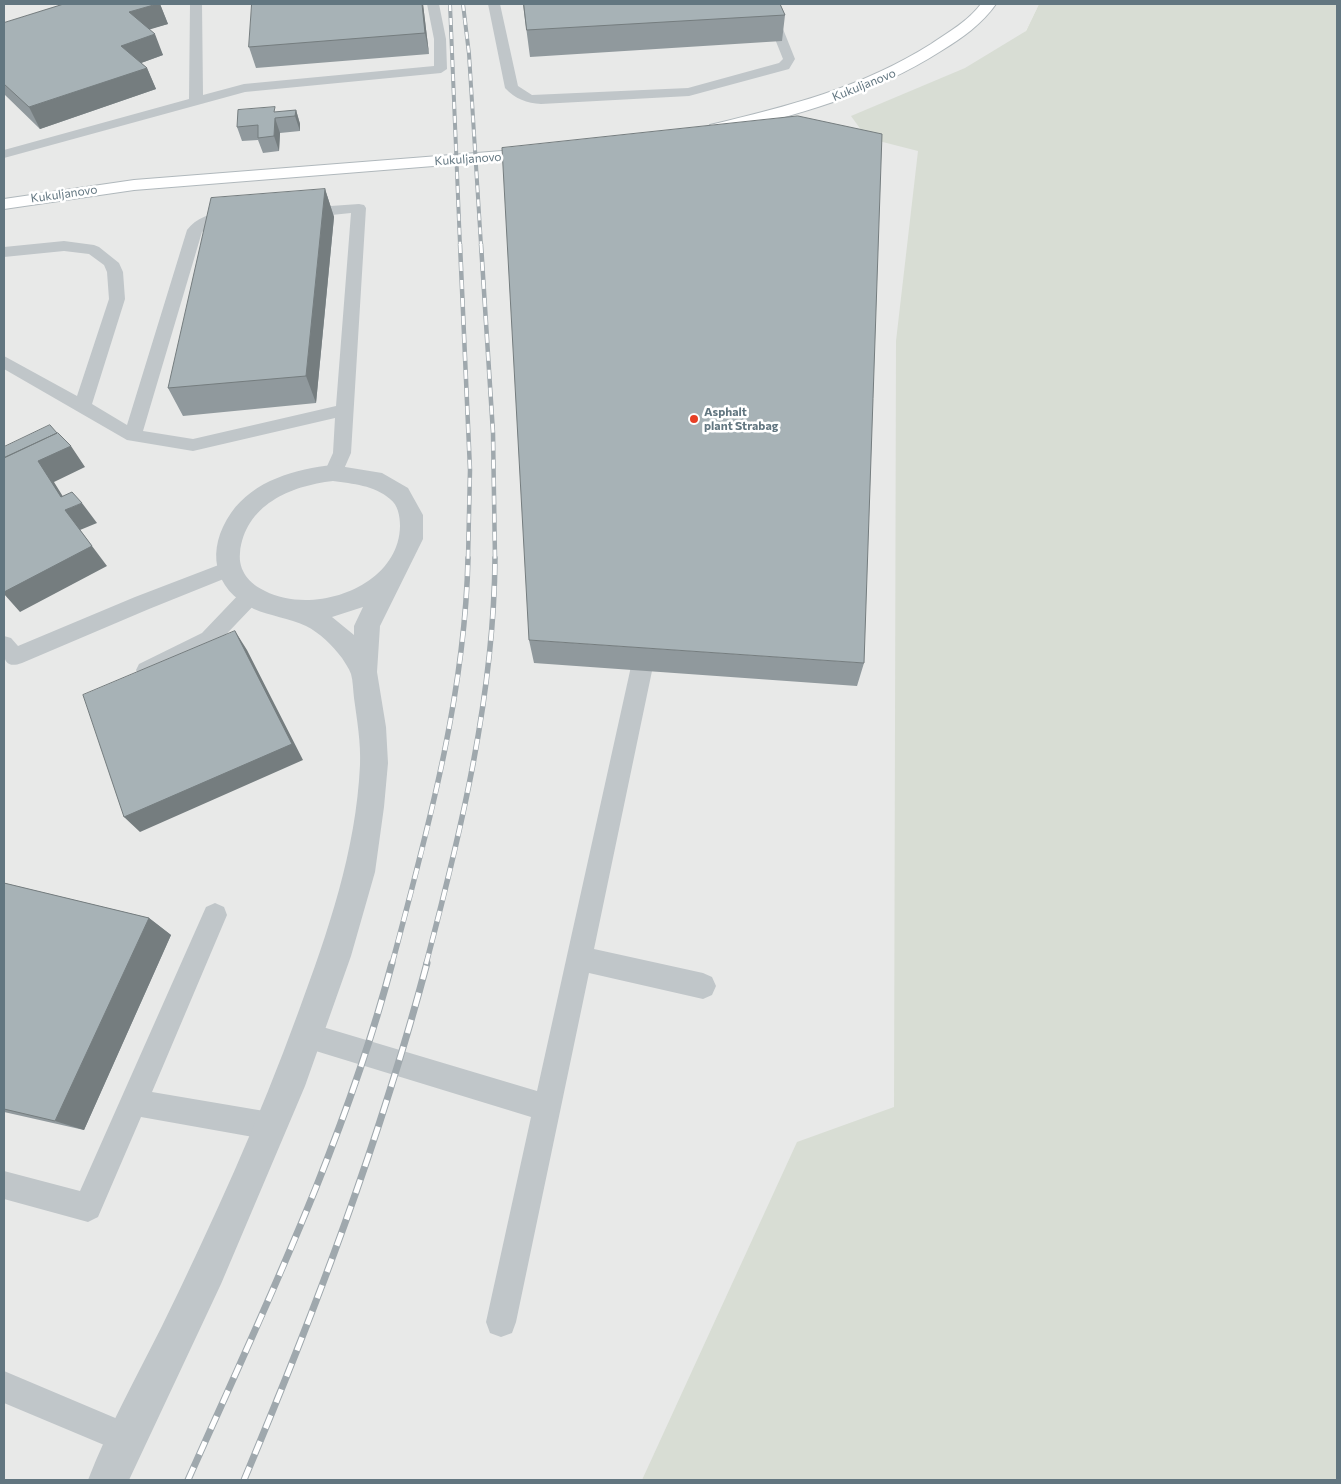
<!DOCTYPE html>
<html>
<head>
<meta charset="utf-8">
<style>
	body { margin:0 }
	#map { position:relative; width:1341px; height:1484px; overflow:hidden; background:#f8f7f5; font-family:Commissioner,sans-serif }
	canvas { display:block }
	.frame { position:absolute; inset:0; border:5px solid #627680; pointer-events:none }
</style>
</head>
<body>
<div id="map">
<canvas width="1341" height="1484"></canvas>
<div class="frame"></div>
</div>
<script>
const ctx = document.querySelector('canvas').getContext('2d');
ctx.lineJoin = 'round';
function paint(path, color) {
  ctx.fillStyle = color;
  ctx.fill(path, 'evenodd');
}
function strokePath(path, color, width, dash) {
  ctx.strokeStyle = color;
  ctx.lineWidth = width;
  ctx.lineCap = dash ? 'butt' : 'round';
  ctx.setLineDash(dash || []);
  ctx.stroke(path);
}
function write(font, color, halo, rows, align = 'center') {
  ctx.font = font + ' Commissioner,sans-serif';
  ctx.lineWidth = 5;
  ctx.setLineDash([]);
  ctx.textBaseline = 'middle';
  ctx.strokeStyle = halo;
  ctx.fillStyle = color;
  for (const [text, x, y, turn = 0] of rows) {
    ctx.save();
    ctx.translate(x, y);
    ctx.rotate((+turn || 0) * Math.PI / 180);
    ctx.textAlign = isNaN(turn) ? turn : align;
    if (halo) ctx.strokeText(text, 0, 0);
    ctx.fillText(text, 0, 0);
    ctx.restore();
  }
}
const built = new Path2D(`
	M 4,4 L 1039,4 L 1003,78 L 1091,1480 L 4,1480 Z`);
const green = new Path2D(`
	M 1039,4 L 1337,4 L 1337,1480 L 642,1480 L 797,1142 L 894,1107 L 896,341 L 918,151 L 867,138 L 851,116 L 965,68 L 1026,31 Z`);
const lane = new Path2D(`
	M 190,4 L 202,4 L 203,95 L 244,84 L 434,66 L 434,39 L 427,4 L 439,4 L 446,39 L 447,69 L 441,73 L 245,92 L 4,158 L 4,150 L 189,99 Z
	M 488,4 L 500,4 L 518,86 L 532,95 L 688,88 L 779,63 L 783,59 L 761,4 L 773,4 L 795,59 L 789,69 L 689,96 L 541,104 C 527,103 515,99 505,88 Z
	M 359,204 L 364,205 L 366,208 L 351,453 L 340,478 L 333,480 L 326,478 L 324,473 L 333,453 L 335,418 L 193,451 L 127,440 L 4,369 L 4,356 L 77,396 L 109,299 L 107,272 L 104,265 L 89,254 L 64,251 L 4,257 L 4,247 L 64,241 L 94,245 L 99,247 L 119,263 L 123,272 L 125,299 L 92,404 L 127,425 L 187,230 C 198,215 222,209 240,214 L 243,217 L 240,220 L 214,223 L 202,232 L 143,431 L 193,439 L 336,406 L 351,213 L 302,218 L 297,216 L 294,213 L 297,210 L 302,208 Z
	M 229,561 L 236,564 L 239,569 L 236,574 L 149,609 L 22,663 C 0,671 4,651 4,636 L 11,638 L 18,646 L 135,597 Z
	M 250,588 L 257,590 L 260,596 L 257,602 L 216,645 L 155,676 L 147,679 L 139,676 L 136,670 L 139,664 L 202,633 L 243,590 Z
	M 644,633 L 651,635 L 655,641 L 652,671 L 594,949 L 703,973 L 712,977 L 716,986 L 712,995 L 703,999 L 589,973 L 516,1322 L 512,1333 L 501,1337 L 490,1333 L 486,1322 L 531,1117 L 306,1048 L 297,1044 L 293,1035 L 297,1026 L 306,1022 L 537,1091 L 630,671 L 633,641 L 637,635 Z
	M 215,903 L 224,907 L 227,915 L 152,1092 L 270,1112 L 280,1116 L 284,1126 L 280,1136 L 270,1140 L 141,1117 L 98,1217 L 88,1222 L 4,1199 L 4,1171 L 80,1191 L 206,907 Z
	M 4,1371 L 139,1428 L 144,1439 L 139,1450 L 128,1455 L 4,1403 Z`);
const street = new Path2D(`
	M 333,465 L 382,473 L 408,488 L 423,515 L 423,539 L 380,626 L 377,672 L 386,727 L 388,763 L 384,807 L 375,872 L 351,956 L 305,1086 L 221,1284 L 129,1480 L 88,1480 C 108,1428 137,1376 162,1326 C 212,1224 259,1120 298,1013 C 328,932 356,851 360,765 C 361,743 357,720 354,698 C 353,690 353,681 351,674 C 349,668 345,663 342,658 C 332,645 320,633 306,626 C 289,618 270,616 254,609 C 212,589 206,549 231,513 C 254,480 296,469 333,465 ZM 333,481 C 353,484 374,485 390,499 C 398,505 400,516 400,526 C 399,587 314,616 265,591 C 250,584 238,571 240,553 C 245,505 290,486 333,481 ZM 363,607 L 354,626 L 354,635 L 332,617 Z`);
const secondary = new Path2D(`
	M 981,4 L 996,4 C 982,24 962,38 941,51 C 872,95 795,116 716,134 L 710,133 L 708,129 L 710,125 C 789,106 861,88 931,44 C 949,32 968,21 981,4 Z
	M 540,148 L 546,149 L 549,153 L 546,157 L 134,190 L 4,209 L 4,199 L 134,180 Z`);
const railFar3 = new Path2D(`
	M 450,4 L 460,245
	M 463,4 L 469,54 L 481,245`);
const railFar2 = new Path2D(`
	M 460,244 L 470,470 L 468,559
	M 481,244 L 493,433 L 495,559`);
const railFar1 = new Path2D(`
	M 392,964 C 427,832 465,696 468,558
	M 426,964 C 461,832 494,695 495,558`);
const rail = new Path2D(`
	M 188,1480 C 263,1311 345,1142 392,963
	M 244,1480 C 315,1311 380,1140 427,963`);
const wall = new Path2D(`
	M 64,4 L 160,4 L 168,24 L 149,29 L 163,55 L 141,63 L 147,68 L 156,89 L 40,129 L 4,94 L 4,23 Z
	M 252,4 L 423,4 L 429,54 L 256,68 L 249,47 Z
	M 523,4 L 780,4 L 785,15 L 782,41 L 530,57 Z
	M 296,110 L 300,124 L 300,131 L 280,133 L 279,151 L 263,153 L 258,140 L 242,141 L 237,127 Z
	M 325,189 L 334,217 L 316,403 L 183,416 L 168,388 Z
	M 529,640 L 864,663 L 857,686 L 534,663 Z
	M 4,883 L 149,918 L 171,935 L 84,1130 L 4,1112 Z`);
const shadedWall = new Path2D(`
	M 157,4 L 160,4 L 168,24 L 138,33 L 129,12 Z
	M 422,4 L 423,4 L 429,54 L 425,33 Z
	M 155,34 L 163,55 L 130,67 L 121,46 Z
	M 147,68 L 156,89 L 40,129 L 29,107 Z
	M 296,110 L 300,124 L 300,131 L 295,116 Z
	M 275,118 L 280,133 L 279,151 L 274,136 Z
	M 325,189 L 334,217 L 316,403 L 306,376 Z
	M 71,446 L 85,467 L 54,482 L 70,508 L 82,503 L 97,523 L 80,530 L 107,566 L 20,612 L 4,594 L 4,467 Z
	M 235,631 L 247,650 L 303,760 L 140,832 L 124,817 Z
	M 149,918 L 171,935 L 84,1130 L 55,1121 Z`);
const building = new Path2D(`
	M 64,4 L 157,4 L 129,12 L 155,34 L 121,46 L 147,68 L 29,107 L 4,84 L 4,23 Z
	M 252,4 L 422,4 L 425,33 L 249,47 Z
	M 524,4 L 780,4 L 785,15 L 527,30 Z
	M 275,107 L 274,112 L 296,110 L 295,116 L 275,118 L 274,136 L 258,138 L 258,125 L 237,127 L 238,110 Z
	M 798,116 L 882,134 L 864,663 L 529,640 L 502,148 Z
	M 325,189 L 306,376 L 168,388 L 211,198 Z
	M 50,425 L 57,433 L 4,458 L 4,447 Z
	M 58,433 L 71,446 L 38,461 L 61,497 L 72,492 L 82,503 L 65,510 L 92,546 L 4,592 L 4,458 Z
	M 235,631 L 292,744 L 124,817 L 83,695 Z
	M 4,883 L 149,918 L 55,1121 L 4,1109 Z`);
const markers = [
	[694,419,5,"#e73f25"]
];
const farStreetnames = [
	["Kukuljanovo",864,85,-22],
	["Kukuljanovo",468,159,-4],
	["Kukuljanovo",64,194,-8]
];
const farPoinames = [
	["Asphalt",704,412],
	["plant Strabag",704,426]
];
paint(built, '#e8e9e8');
paint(green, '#d8ddd4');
strokePath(secondary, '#b0b8bc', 2);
paint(lane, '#c0c6c9');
paint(street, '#c0c6c9');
paint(secondary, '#fff');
strokePath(railFar3, '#9fa8ad', 4);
strokePath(railFar2, '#9fa8ad', 4.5);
strokePath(railFar1, '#9fa8ad', 5.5);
strokePath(rail, '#9fa8ad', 7);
strokePath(railFar3, '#fff', 2.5, [7]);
strokePath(railFar2, '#fff', 3, [9]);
strokePath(railFar1, '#fff', 4, [11]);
strokePath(rail, '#fff', 5, [14]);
paint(wall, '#90999d');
paint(shadedWall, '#757d7f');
paint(building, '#a7b2b6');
strokePath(building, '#757d7f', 1);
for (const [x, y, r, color] of markers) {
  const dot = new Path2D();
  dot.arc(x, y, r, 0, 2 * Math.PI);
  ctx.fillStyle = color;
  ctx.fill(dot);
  strokePath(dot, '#fff', 2);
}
write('12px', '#627680', '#fff', farStreetnames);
write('bold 12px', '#627680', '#fff', farPoinames, 'left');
</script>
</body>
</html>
